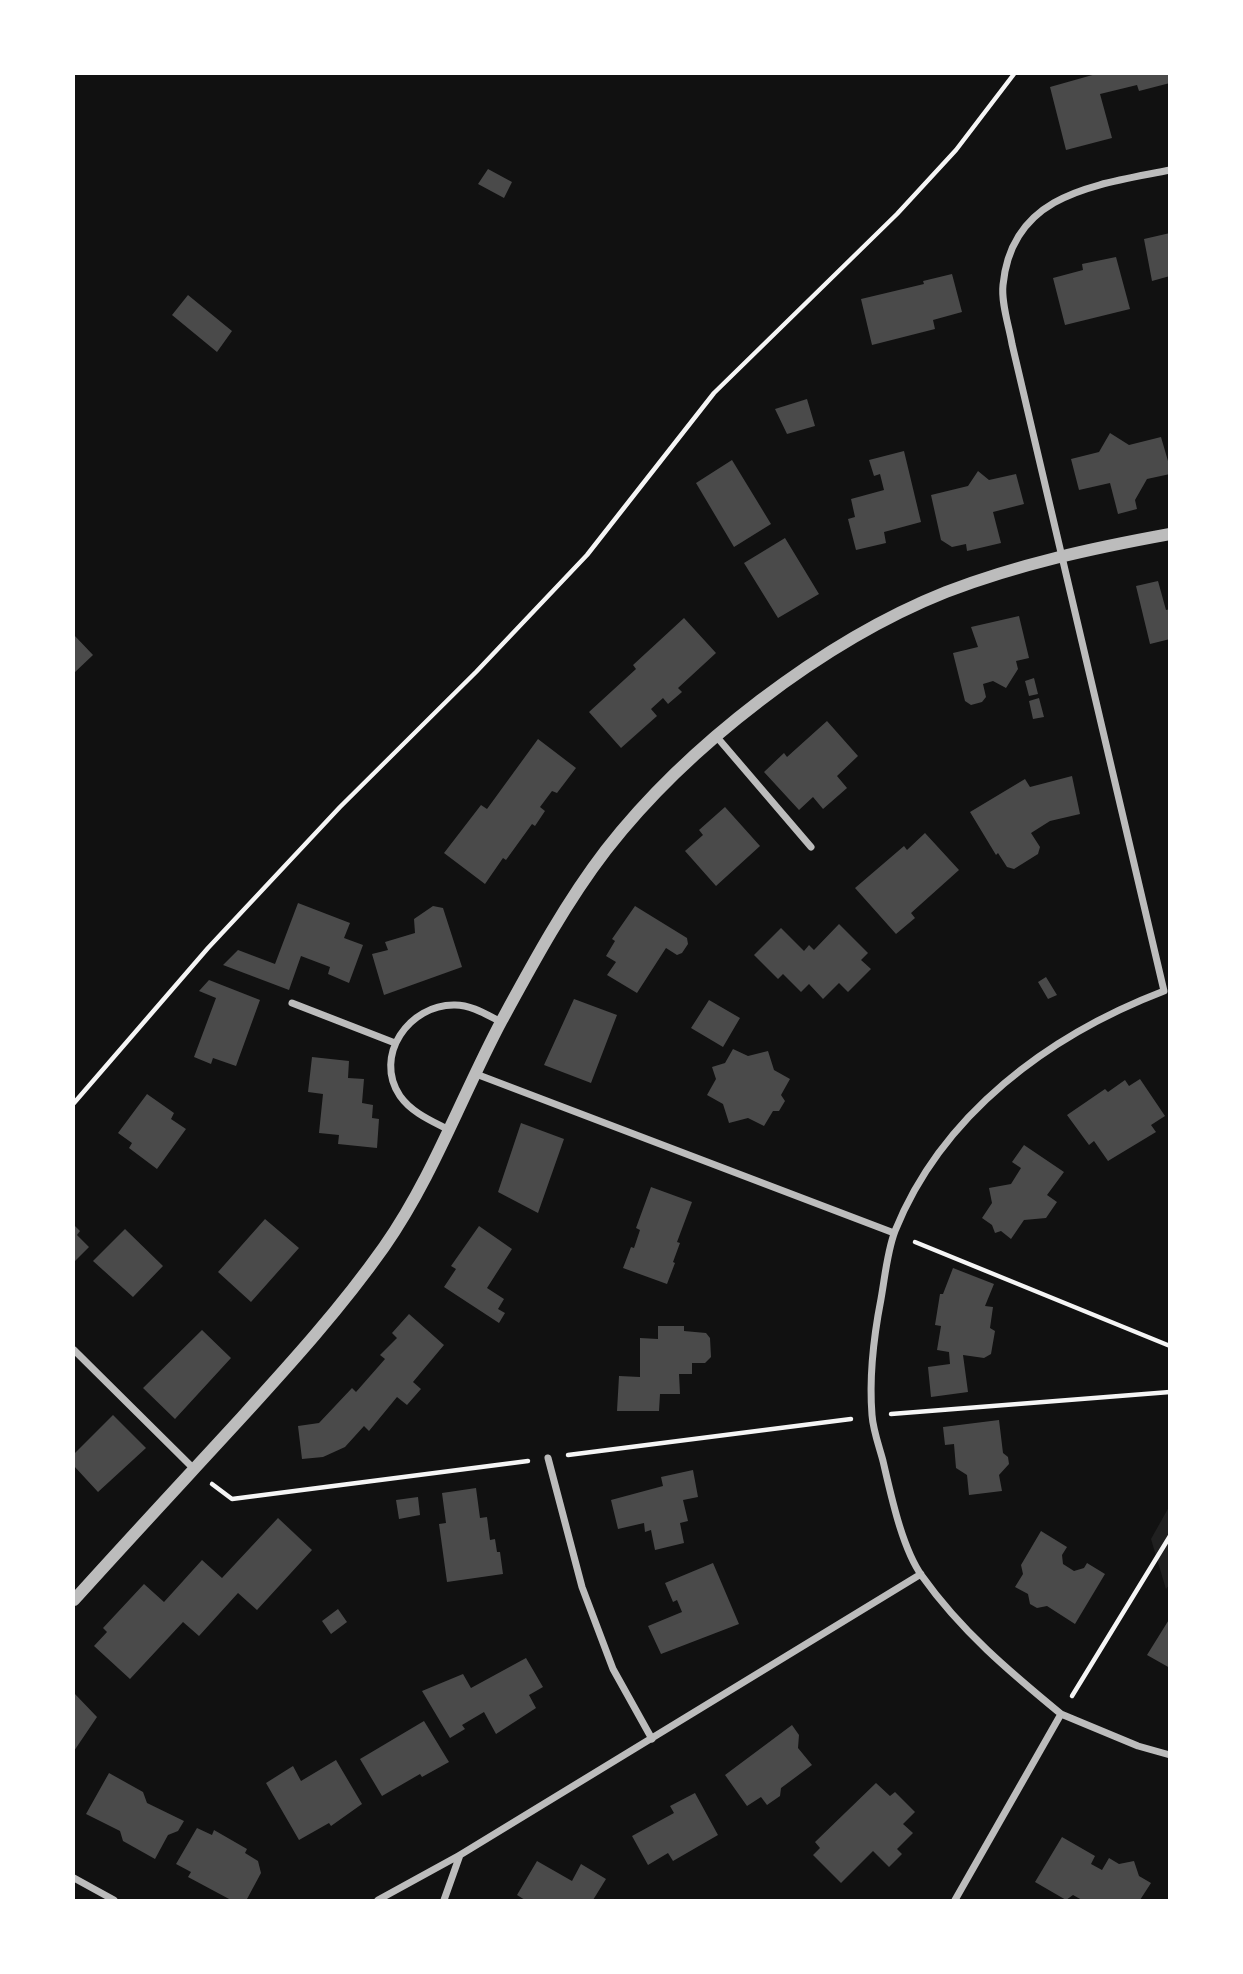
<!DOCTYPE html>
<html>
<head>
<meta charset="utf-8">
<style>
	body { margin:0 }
	#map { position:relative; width:1243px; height:1974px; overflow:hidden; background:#111; font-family:"Asap Condensed",sans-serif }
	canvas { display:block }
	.frame { position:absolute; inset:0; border:75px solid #fff; pointer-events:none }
</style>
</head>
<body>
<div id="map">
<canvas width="1243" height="1974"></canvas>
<div class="frame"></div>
</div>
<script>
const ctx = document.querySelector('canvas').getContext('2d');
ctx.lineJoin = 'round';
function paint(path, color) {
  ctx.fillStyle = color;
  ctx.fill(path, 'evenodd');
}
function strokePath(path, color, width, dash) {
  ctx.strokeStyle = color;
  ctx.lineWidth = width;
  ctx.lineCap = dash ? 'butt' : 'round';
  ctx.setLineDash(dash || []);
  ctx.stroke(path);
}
const green = new Path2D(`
	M 1169,1507 L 1170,1584 L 1166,1589 L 1151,1539 Z`);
const building = new Path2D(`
	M 1096,74 L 1170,74 L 1170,83 L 1139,91 L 1137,85 L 1100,94 L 1112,138 L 1066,150 L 1050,87 Z
	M 488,169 L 512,182 L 504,198 L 478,184 Z
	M 1170,233 L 1170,276 L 1152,281 L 1144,239 Z
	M 1116,257 L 1130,309 L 1065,325 L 1053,278 L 1083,270 L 1082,264 Z
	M 952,274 L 962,312 L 933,320 L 935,329 L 872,345 L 861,299 L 924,284 L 923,281 Z
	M 188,295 L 232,331 L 217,352 L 172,315 Z
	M 807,399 L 815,426 L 787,434 L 775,409 Z
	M 1110,433 L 1129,445 L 1161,437 L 1170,468 L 1170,474 L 1147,479 L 1135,500 L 1137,509 L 1118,514 L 1110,483 L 1079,490 L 1071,459 L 1099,452 Z
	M 904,451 L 921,522 L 884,532 L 886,543 L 856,550 L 848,519 L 855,517 L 851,499 L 884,490 L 880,474 L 874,476 L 869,460 Z
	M 732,460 L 771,524 L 734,547 L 696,483 Z
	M 978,471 L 989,480 L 1016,474 L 1024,504 L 993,512 L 1001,543 L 967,551 L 966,544 L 952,547 L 941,540 L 931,495 L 968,486 Z
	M 785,538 L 819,594 L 778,618 L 744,563 Z
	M 1158,581 L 1166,610 L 1170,609 L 1170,639 L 1150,644 L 1136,586 Z
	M 1019,616 L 1029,658 L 1016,661 L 1018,669 L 1006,688 L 993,681 L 983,684 L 986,697 L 982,702 L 971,705 L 965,701 L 953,653 L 978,647 L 971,627 Z
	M 684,618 L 716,653 L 678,688 L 682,692 L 668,704 L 663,698 L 651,709 L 657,716 L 621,748 L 589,712 L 636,669 L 633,665 Z
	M 74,635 L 93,655 L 74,673 Z
	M 1034,678 L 1038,694 L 1029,696 L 1025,681 Z
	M 1039,698 L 1044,717 L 1033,719 L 1029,701 Z
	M 827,721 L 858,756 L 837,776 L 847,788 L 823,809 L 813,797 L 799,810 L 764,772 L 784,753 L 787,757 Z
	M 538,739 L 576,768 L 557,793 L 552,791 L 540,807 L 545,811 L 535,826 L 532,824 L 506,860 L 503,858 L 485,884 L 444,853 L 481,805 L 487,809 Z
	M 1072,776 L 1080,814 L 1050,821 L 1031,833 L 1040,847 L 1038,854 L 1014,869 L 1007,867 L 998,853 L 996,855 L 970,812 L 1025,779 L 1030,787 Z
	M 725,807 L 760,846 L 716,886 L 685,851 L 703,835 L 699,830 Z
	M 925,833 L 959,870 L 911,913 L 915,918 L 896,934 L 855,888 L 904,846 L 907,850 Z
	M 298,903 L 350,923 L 344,938 L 363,945 L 349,983 L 328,974 L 330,967 L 301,956 L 289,990 L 223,965 L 238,950 L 275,964 Z
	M 433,906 L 443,908 L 462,967 L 384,995 L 372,954 L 388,950 L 385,942 L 415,933 L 414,919 Z
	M 635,906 L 687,938 L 688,944 L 682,953 L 677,955 L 666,948 L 637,993 L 607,975 L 616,962 L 606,956 L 615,941 L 612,939 Z
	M 839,924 L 868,953 L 861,960 L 871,969 L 848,992 L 839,983 L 823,999 L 809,984 L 801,992 L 783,974 L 778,979 L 754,955 L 781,928 L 804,951 L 809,945 L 814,950 Z
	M 1046,977 L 1057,995 L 1048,999 L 1038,982 Z
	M 209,980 L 260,1000 L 236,1066 L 213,1058 L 211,1064 L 194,1057 L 216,998 L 199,991 Z
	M 574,999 L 617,1015 L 591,1083 L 544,1065 Z
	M 709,1000 L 740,1018 L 723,1047 L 691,1028 Z
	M 733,1049 L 748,1056 L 768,1051 L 774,1070 L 790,1079 L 781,1095 L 785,1101 L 779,1111 L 773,1111 L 764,1126 L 748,1118 L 729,1123 L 723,1104 L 707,1095 L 716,1079 L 712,1067 L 725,1063 Z
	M 312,1057 L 349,1061 L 348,1078 L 364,1079 L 362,1103 L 373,1105 L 372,1118 L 379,1119 L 377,1148 L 338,1144 L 339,1135 L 319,1133 L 323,1094 L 308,1092 Z
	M 1140,1079 L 1165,1116 L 1151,1125 L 1156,1132 L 1108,1161 L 1094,1141 L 1089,1145 L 1067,1115 L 1105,1089 L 1108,1092 L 1125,1080 L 1129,1086 Z
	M 147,1094 L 174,1113 L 171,1119 L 186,1129 L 157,1169 L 129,1148 L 132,1143 L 118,1133 Z
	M 521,1123 L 564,1139 L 538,1213 L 498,1192 Z
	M 1024,1145 L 1064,1172 L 1047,1195 L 1057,1202 L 1046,1218 L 1024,1220 L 1011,1239 L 1001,1231 L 995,1233 L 992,1225 L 982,1218 L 992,1203 L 989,1188 L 1011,1184 L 1021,1168 L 1012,1162 Z
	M 651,1187 L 692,1202 L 677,1242 L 680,1243 L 673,1262 L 675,1263 L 667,1284 L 623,1268 L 631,1247 L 634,1248 L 640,1230 L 636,1228 Z
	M 265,1219 L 299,1248 L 251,1302 L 218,1272 Z
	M 74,1225 L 80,1231 L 77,1235 L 89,1247 L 74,1262 Z
	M 479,1226 L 512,1249 L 487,1288 L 504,1299 L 498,1309 L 505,1313 L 499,1323 L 444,1287 L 456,1269 L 451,1266 Z
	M 125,1229 L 163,1266 L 133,1297 L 93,1261 Z
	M 953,1268 L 994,1284 L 985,1306 L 993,1307 L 990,1328 L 995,1331 L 991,1354 L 984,1358 L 963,1355 L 968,1392 L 931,1397 L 928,1367 L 950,1364 L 949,1352 L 937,1350 L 941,1326 L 935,1325 L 940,1294 L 943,1294 Z
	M 409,1314 L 444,1345 L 413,1382 L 421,1389 L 407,1405 L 397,1397 L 369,1431 L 364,1426 L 345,1447 L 323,1457 L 302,1459 L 298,1426 L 319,1423 L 352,1388 L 356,1392 L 385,1359 L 380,1355 L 397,1338 L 392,1333 Z
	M 658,1326 L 684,1326 L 684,1331 L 706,1333 L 710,1338 L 711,1357 L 705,1363 L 692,1363 L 692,1374 L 679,1374 L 680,1394 L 660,1394 L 659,1411 L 617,1411 L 619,1376 L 640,1377 L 640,1338 L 658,1339 Z
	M 202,1330 L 231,1358 L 175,1419 L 143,1388 Z
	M 113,1415 L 146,1448 L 98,1492 L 74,1466 L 74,1454 Z
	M 999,1420 L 1003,1453 L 1008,1457 L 1009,1464 L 999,1475 L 1002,1491 L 969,1495 L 967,1475 L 956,1468 L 954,1444 L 945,1445 L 943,1427 Z
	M 693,1470 L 698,1497 L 683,1500 L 688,1521 L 680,1523 L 684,1543 L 655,1550 L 651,1530 L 645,1532 L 644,1523 L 618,1529 L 611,1500 L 663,1486 L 661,1477 Z
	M 476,1488 L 480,1518 L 487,1517 L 490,1540 L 495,1539 L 497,1552 L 500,1552 L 503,1574 L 447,1582 L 439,1524 L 446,1523 L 442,1493 Z
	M 418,1497 L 420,1515 L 399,1519 L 396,1500 Z
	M 278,1518 L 312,1550 L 257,1610 L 238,1593 L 199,1636 L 183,1622 L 130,1679 L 94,1646 L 107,1632 L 103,1628 L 144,1584 L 164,1602 L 202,1560 L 222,1578 Z
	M 1041,1531 L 1067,1547 L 1062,1555 L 1063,1564 L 1074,1571 L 1084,1568 L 1087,1563 L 1105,1574 L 1075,1624 L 1047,1606 L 1037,1608 L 1030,1604 L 1028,1594 L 1015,1587 L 1023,1574 L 1021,1565 Z
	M 713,1563 L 739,1624 L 661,1654 L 648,1626 L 682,1612 L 677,1600 L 673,1602 L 665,1583 Z
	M 338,1609 L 347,1622 L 331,1634 L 322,1621 Z
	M 1170,1618 L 1170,1668 L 1147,1655 Z
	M 526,1658 L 543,1687 L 529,1695 L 536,1708 L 496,1734 L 484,1712 L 462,1725 L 465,1729 L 450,1738 L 422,1691 L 463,1674 L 471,1688 Z
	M 74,1693 L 97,1717 L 74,1751 Z
	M 424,1721 L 449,1762 L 422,1777 L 420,1774 L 382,1796 L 360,1759 Z
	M 792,1725 L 799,1735 L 798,1748 L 812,1765 L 781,1788 L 780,1796 L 767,1805 L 761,1797 L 747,1806 L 725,1775 Z
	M 336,1760 L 362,1804 L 331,1826 L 329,1823 L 299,1840 L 266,1783 L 293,1766 L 301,1781 Z
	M 109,1773 L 143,1792 L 147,1803 L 184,1821 L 178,1831 L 168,1835 L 155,1859 L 123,1841 L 120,1831 L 86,1814 Z
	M 876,1783 L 890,1796 L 895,1792 L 915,1812 L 903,1824 L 913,1833 L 897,1849 L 902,1854 L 889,1867 L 873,1851 L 841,1883 L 813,1855 L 820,1848 L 815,1842 Z
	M 695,1793 L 718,1835 L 673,1861 L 668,1853 L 648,1865 L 632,1836 L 674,1813 L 670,1806 Z
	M 197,1828 L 212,1835 L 214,1830 L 247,1849 L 245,1853 L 258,1861 L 261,1873 L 247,1899 L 231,1900 L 188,1877 L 191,1872 L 176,1864 Z
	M 1062,1837 L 1095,1856 L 1091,1864 L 1102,1870 L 1109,1858 L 1119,1864 L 1134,1861 L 1139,1876 L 1151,1883 L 1140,1900 L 1082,1900 L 1073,1895 L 1066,1900 L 1035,1882 Z
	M 537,1861 L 572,1881 L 581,1864 L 606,1879 L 593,1900 L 525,1900 L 517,1895 Z`);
const path = new Path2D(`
	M 74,1103 L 208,948 L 340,807 L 476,672 L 587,555 L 714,393 L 897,214 L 956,150 L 1014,74
	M 915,1242 L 1170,1346
	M 891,1414 L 1170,1392
	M 568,1455 L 851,1419
	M 212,1484 L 232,1499 L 528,1461
	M 1072,1696 L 1170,1536`);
const minor = new Path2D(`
	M 716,736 L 811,847
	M 292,1003 L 395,1043
	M 476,1074 L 894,1233
	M 449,1130 C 432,1121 412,1113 400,1096 C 373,1056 409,1004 455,1005 C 472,1005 487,1015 501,1022
	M 74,1350 L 194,1469
	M 548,1458 L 582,1587 L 613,1669 L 652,1739
	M 1061,1714 L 1138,1746 L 1170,1755
	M 74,1878 L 114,1900
	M 378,1900 L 460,1855 L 921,1574
	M 444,1900 L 460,1855
	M 955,1900 L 1061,1714 C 1010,1672 961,1631 922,1576 C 902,1548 891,1495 883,1461 C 879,1446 873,1430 872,1415 C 869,1378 874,1335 881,1299 C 885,1277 887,1252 895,1231 C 942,1114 1049,1035 1164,991 L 1012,344 C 1009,326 1001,303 1003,285 C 1012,192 1097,185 1170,170`);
const tertiary = new Path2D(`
	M 74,1600 C 129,1539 185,1479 241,1418 C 291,1363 341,1308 384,1247 C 433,1177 462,1095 502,1020 C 533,963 566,902 606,850 C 687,746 823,641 946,592 C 1019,564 1093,548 1170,534`);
paint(green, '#202020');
paint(building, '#4a4a4a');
strokePath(path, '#f5f5f5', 4.5);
strokePath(minor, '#bcbcbc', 7);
strokePath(tertiary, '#bcbcbc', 12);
</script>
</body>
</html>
